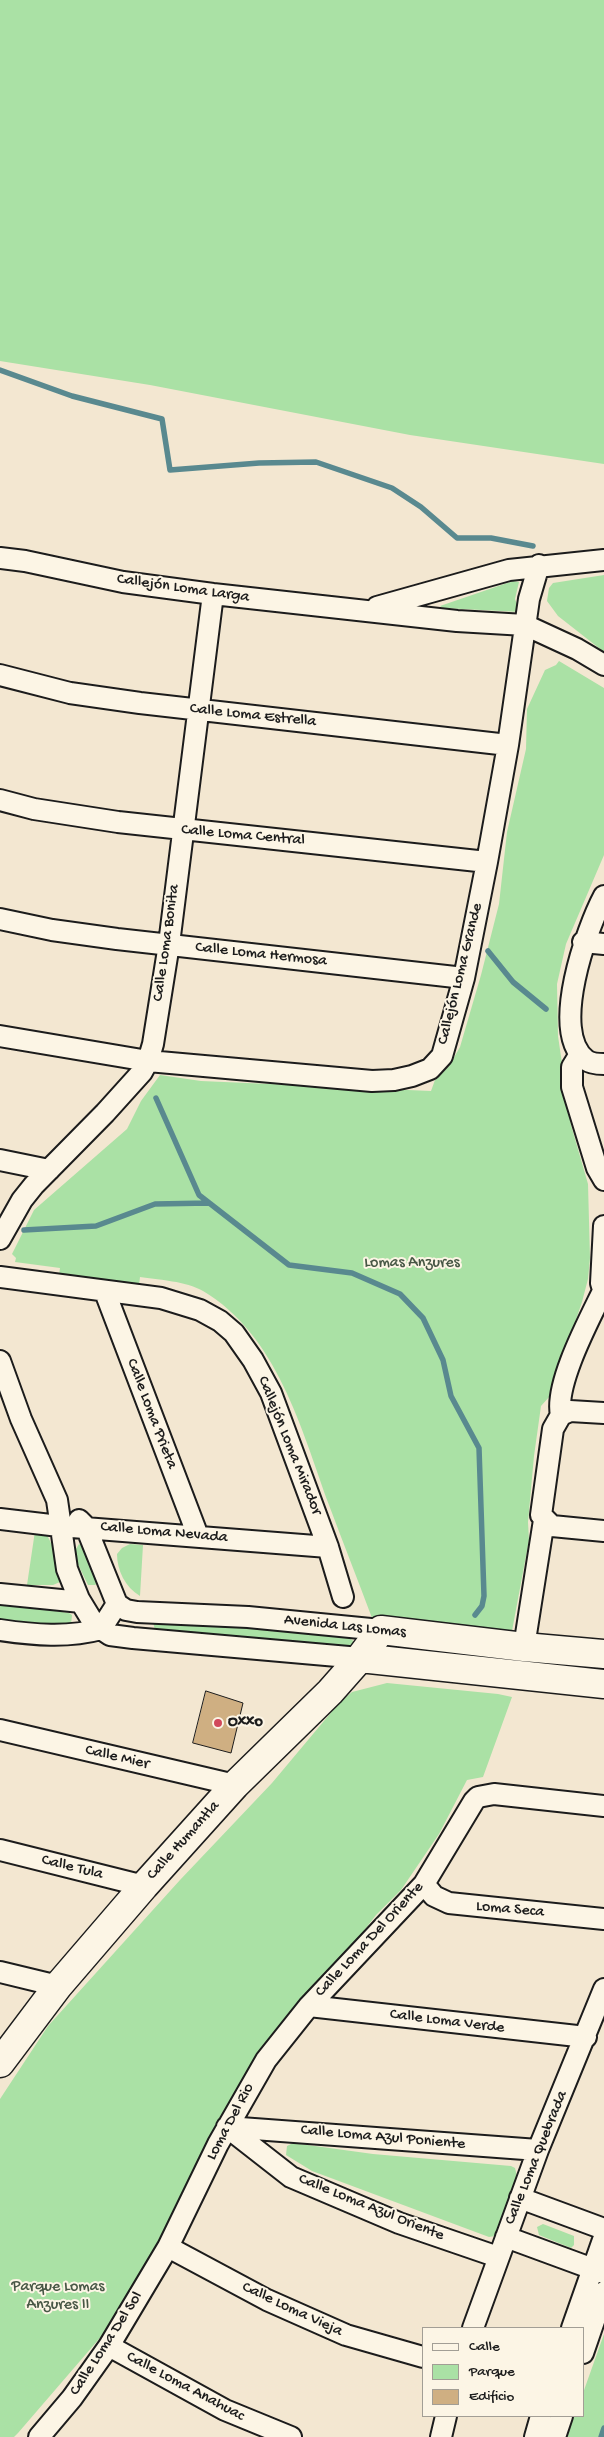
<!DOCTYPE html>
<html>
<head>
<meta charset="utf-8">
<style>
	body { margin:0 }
	#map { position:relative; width:604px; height:2437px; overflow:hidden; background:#f3e7d1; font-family:"Gochi Hand",sans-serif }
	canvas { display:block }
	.legend { position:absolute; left:422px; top:2327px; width:162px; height:90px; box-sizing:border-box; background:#fcf5e5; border:1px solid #a29e95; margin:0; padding:6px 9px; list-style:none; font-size:15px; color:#1c1c1c }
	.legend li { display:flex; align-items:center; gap:10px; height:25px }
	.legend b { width:25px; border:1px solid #a29e95 }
</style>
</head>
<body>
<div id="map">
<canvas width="604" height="2437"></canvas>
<ul class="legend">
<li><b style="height:6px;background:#fcf5e5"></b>Calle</li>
<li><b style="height:14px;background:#aae1a5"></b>Parque</li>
<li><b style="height:14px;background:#cfaf82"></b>Edificio</li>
</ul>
</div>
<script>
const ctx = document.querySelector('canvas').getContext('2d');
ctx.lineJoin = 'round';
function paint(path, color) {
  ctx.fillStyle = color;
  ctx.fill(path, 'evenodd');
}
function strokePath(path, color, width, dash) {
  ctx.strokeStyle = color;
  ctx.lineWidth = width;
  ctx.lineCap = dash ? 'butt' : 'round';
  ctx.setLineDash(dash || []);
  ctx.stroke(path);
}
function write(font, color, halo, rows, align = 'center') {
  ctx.font = font + ' "Gochi Hand",sans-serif';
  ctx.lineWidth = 4;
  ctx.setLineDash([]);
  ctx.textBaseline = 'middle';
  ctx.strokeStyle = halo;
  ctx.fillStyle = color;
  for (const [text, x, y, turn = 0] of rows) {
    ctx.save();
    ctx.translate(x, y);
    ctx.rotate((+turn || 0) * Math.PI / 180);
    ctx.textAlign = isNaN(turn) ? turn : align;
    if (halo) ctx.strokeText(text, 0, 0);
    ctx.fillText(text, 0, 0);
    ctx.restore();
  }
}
const green = new Path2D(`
	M 0,0 L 604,0 L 604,464 L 410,435 L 150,385 L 0,361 Z
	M 604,575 L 604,652 L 558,616 L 547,601 L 549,588 L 553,583 Z
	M 513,581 L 519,582 L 515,599 L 520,612 L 443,608 L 440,606 Z
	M 559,661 L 604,688 L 604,855 L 566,944 L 557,984 L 558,1036 L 571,1125 L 588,1184 L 590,1258 L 588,1279 L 582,1302 L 550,1396 L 541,1406 L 534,1456 L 528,1522 L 529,1540 L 512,1631 L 372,1618 C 358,1580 343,1543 329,1505 C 301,1428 277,1335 203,1291 C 186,1281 159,1280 140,1277 L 139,1285 L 59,1275 L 60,1268 L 15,1262 L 16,1258 L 12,1254 L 34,1210 L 127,1129 L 141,1101 L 160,1075 L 201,1081 L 431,1091 L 435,1080 L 449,1066 L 460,1047 L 481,975 L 499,904 L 507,832 L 526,749 L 527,709 L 545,670 L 556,665 Z
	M 35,1531 L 46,1533 C 53,1547 63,1566 60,1582 L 53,1585 L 27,1585 Z
	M 79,1544 L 88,1548 L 99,1582 L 95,1585 L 88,1585 L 73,1554 Z
	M 130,1544 L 143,1545 L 140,1596 C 125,1587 117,1570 117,1554 L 122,1548 Z
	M 0,1603 L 69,1613 L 72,1615 L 71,1625 L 59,1625 L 0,1619 Z
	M 160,1620 L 347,1636 L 357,1644 L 354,1648 L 155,1630 L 153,1622 Z
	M 387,1683 L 498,1694 L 512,1697 L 483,1777 L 467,1780 L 439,1834 L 401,1890 L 376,1915 L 336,1967 L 268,2039 L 214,2128 L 162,2240 L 105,2332 L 18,2433 L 14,2437 L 0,2437 L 0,2099 L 48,2026 L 180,1880 L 272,1783 L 339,1703 L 352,1692 Z
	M 293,2143 L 373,2154 L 511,2166 L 515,2168 L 517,2176 L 498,2231 L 495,2236 L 489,2237 L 312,2171 L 286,2155 L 287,2146 Z
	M 543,2224 L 574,2236 L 574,2245 L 571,2248 L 539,2235 L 537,2227 Z
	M 604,2334 L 604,2437 L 567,2437 L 574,2416 L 583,2416 L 583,2393 Z`);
const stream = new Path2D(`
	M 0,370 L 72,396 L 162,419 L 170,470 L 259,463 L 316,462 L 392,488 L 421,507 L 457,538 L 491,538 L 533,546
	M 488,951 L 513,982 L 546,1009
	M 156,1098 L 199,1195 L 289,1265 L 352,1273 L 400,1294 L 423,1318 L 443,1360 L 451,1396 L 479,1448 L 484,1596 L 482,1606 L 475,1615
	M 24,1230 L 96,1226 L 155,1204 L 209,1203
	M 601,2437 L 604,2428`);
const building = new Path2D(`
	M 206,1691 L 243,1703 L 231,1753 L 193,1743 Z`);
const street = new Path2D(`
	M 0,558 L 25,561 L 123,582 L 213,594 L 457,621 L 525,625 L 577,649 L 604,665
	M 377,607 L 509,570 L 604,560
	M 0,675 L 70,693 L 140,703 L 508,745
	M 0,800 L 34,809 L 118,822 L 487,862
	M 604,896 C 587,928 549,1032 586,1060 C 590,1063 598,1064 604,1064
	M 0,919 L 52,930 L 117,939 L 464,978
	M 583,942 L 604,944
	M 0,1036 L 148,1061 L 372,1081 L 394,1080 L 412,1076 L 430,1069 L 442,1056 L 464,978 L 487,862 L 508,745 L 529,599 L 539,565
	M 580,1054 L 572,1067 L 572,1087 L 597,1168 L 604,1180
	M 0,1160 L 49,1170
	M 604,1226 L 601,1283 L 604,1293
	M 0,1239 L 22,1200 L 34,1185 L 105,1113 L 142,1072 L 148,1061 L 153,1044 L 169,944 L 213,594
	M 0,1277 L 161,1298 L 200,1310 L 220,1321 L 234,1333 L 253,1360 L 271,1393 L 328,1547 L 343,1597
	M 105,1292 L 198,1536
	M 0,1361 L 21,1419 L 57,1500 L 67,1569 L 79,1599 L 93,1622 L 101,1629 L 110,1635 L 133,1638 L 360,1658
	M 561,1415 L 553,1429 L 541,1515 L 552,1526 L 604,1531
	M 561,1415 C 554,1385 589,1320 603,1291
	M 561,1415 L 570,1411 L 604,1413
	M 0,1519 L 59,1526 L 328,1547
	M 79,1520 L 86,1527 L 117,1604
	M 0,1594 L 81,1602
	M 117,1604 L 126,1610 L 137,1612 L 248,1617 L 381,1630
	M 0,1630 C 34,1635 68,1638 101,1629 L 117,1604
	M 524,1647 L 544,1520
	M 0,1730 L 235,1785
	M 0,1850 L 144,1886
	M 424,1884 L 434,1896 L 449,1903 L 604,1919
	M 0,1972 L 58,1986
	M 309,2006 L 586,2037
	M 227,2127 L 538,2150
	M 227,2127 L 291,2177 L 399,2223 L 498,2257
	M 520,2198 L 604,2229
	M 506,2237 L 604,2273
	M 168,2247 L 267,2300 L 346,2335 L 423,2357
	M 473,2328 L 538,2150 L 604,1989
	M 572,2328 L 604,2237
	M 109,2346 L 225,2410 L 291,2437
	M 583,2353 L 604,2292
	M 39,2437 L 72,2398 L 109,2346 L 168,2247 L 218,2144 L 266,2060 L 309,2006 L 424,1884 L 474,1801 L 478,1797 L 494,1794 L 604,1806
	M 441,2437 L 446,2416
	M 535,2437 L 541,2416
	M 555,2437 L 562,2416`);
const secondary = new Path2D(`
	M 360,1658 L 604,1684
	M 0,2063 L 58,1986 L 144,1886 L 235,1785 L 330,1692 L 360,1658 L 381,1630 L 524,1647 L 604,1654`);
const markers = [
	[218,1723,5,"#d1495b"]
];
const streetNames = [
	["Callejón Loma Larga",183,589,8],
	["Calle Loma Estrella",253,716,6],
	["Calle Loma Central",243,836,5],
	["Calle Loma Bonita",167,943,-82],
	["Calle Loma Hermosa",261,955,6],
	["Callejón Loma Grande",461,974,-76],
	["Calle Loma Prieta",151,1414,69],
	["Callejón Loma Mirador",289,1446,68],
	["Calle Loma Nevada",164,1533,5],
	["Avenida Las Lomas",345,1627,6],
	["Calle Mier",117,1758,13],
	["Calle Humantla",184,1841,-48],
	["Calle Tula",72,1868,14],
	["Loma Seca",510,1910,5],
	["Calle Loma Del Oriente",370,1940,-47],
	["Calle Loma Verde",447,2022,7],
	["Loma Del Rio",231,2122,-62],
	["Calle Loma Azul Poniente",383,2138,5],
	["Calle Loma Quebrada",537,2158,-68],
	["Calle Loma Azul Oriente",371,2208,22],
	["Calle Loma Vieja",292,2310,25],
	["Calle Loma Del Sol",107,2344,-57],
	["Calle Loma Anahuac",185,2387,28]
];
const parkNames = [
	["Lomas Anzures",412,1264],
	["Parque Lomas",58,2288],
	["Anzures II",58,2306]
];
const poiNames = [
	["Oxxo",228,1723]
];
paint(green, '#aae1a5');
strokePath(stream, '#59898f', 5.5);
paint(building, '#cfaf82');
strokePath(building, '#1c1c1c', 1);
strokePath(street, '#1c1c1c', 24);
strokePath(secondary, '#1c1c1c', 31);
strokePath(street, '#fcf5e5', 20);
strokePath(secondary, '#fcf5e5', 28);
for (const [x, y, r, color] of markers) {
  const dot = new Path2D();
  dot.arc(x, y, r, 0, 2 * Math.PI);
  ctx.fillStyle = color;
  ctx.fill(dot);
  strokePath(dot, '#fcf5e5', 2);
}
write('16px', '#1c1c1c', '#fcf5e5', streetNames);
write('16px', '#475745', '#fcf5e5', parkNames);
write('bold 16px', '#1c1c1c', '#fcf5e5', poiNames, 'left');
</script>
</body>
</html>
